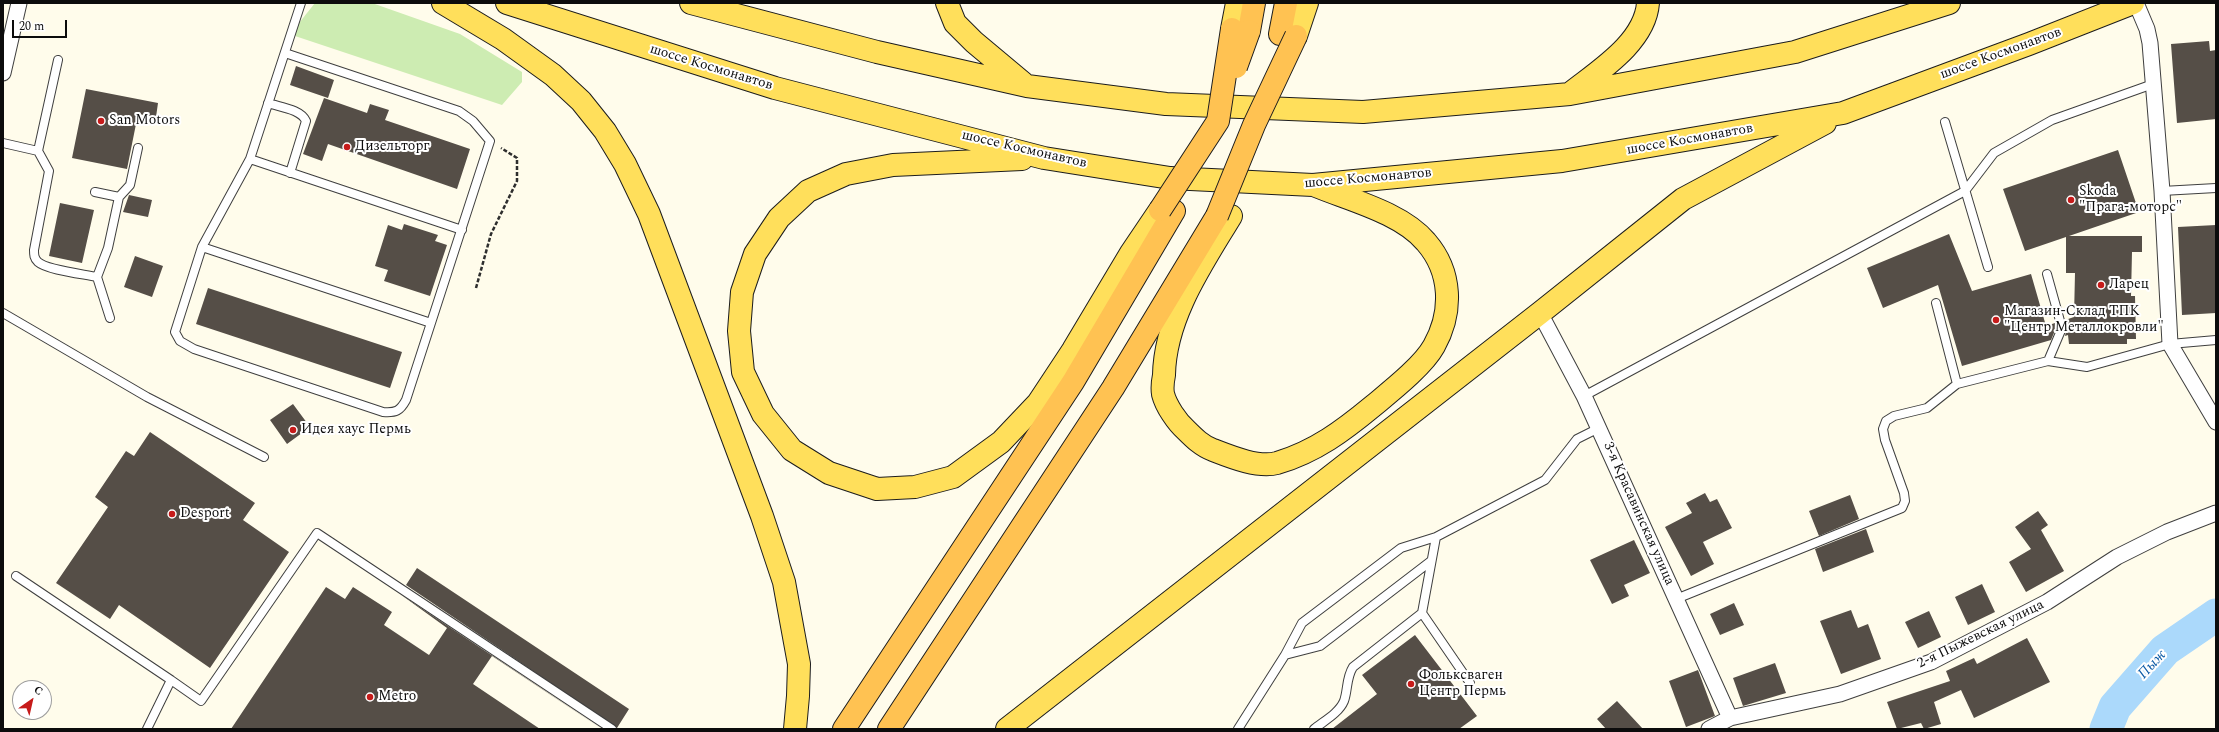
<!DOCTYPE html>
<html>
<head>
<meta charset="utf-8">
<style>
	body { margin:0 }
	#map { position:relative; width:2219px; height:732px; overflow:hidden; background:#fffceb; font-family:Spectral,serif }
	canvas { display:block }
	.frame { position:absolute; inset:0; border:4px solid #0c0c0c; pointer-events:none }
	.north { position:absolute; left:12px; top:680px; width:40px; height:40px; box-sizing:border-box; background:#fff; border:1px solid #9e9e9e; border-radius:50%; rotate:34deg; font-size:11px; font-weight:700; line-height:16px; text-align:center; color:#0c0c0c }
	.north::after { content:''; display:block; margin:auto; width:14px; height:18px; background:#c61b1a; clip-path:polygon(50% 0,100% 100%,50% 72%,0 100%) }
	.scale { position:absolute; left:12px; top:20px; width:55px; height:18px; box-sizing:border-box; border:2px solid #0c0c0c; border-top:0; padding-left:5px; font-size:12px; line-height:14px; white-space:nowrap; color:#0c0c0c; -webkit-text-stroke:3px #fff; paint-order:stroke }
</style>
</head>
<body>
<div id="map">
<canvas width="2219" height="732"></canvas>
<div class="frame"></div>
<div class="north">С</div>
<div class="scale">20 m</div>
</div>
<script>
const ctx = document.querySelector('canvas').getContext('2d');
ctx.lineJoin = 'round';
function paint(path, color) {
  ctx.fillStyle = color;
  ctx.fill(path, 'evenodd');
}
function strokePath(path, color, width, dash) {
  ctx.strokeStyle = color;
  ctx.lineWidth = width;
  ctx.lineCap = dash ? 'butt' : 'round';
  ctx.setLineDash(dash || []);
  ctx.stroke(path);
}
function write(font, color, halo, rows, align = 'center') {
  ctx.font = font + ' Spectral,serif';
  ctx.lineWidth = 4;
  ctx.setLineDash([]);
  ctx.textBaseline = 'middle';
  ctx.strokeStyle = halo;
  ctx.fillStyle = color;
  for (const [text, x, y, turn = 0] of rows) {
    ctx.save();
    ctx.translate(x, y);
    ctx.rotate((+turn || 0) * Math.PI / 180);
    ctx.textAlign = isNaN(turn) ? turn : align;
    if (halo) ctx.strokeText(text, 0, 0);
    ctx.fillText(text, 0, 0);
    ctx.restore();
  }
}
const green = new Path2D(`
	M 315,3 L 372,3 L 460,34 L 522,72 L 522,82 L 502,105 L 295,36 L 299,23 Z`);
const river = new Path2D(`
	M 2106,729 L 2115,707 L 2165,650 L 2216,615`);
const building = new Path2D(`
	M 2209,41 L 2210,51 L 2216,50 L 2216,119 L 2177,123 L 2171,44 Z
	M 296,66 L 334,80 L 328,98 L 290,85 Z
	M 86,89 L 158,103 L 156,117 L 138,114 L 127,169 L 72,158 Z
	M 324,98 L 367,113 L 370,104 L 389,110 L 385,120 L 470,149 L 457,189 L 328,144 L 322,161 L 303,154 Z
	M 2118,150 L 2139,212 L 2069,236 L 2142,236 L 2142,252 L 2132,252 L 2131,296 L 2135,296 L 2136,339 L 2127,339 L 2127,344 L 2069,344 L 2068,335 L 2065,336 L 2067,327 L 2065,320 L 2074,317 L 2075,273 L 2066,273 L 2066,237 L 2025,251 L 2003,189 Z
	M 129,195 L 152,200 L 148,217 L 123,212 Z
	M 60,203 L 94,210 L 82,263 L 49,256 Z
	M 404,224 L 438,235 L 435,241 L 447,245 L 430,296 L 384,281 L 388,270 L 375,266 L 388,225 L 402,230 Z
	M 2216,225 L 2216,313 L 2182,315 L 2178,227 Z
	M 1949,234 L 1972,291 L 2031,274 L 2046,326 L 2055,323 L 2056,328 L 2051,340 L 1962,366 L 1938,285 L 1883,308 L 1867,268 Z
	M 135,256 L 163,266 L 152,297 L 124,287 Z
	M 208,288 L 402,352 L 390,388 L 196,324 Z
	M 293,404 L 310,427 L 287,444 L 270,420 Z
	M 150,432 L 255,503 L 243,520 L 289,552 L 210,668 L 119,605 L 110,619 L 56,583 L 108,507 L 95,497 L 126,451 L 134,456 Z
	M 1705,493 L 1710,502 L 1717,499 L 1732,528 L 1703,542 L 1714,564 L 1691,576 L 1665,527 L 1692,513 L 1686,503 Z
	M 1850,495 L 1859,519 L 1819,536 L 1809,511 Z
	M 2038,511 L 2048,525 L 2041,530 L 2064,571 L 2026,592 L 2009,562 L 2031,549 L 2015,527 Z
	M 1866,529 L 1874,552 L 1823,572 L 1815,549 Z
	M 1634,540 L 1650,573 L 1624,585 L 1629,596 L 1612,604 L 1590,560 Z
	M 417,568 L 629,709 L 617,728 L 406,585 Z
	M 1982,584 L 1995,612 L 1968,625 L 1955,597 Z
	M 326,587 L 345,599 L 353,587 L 392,612 L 384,625 L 429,655 L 447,628 L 400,594 L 602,729 L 492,656 L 473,684 L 540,729 L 231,729 Z
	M 1734,603 L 1744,625 L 1720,635 L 1710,614 Z
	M 1851,610 L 1858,628 L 1868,624 L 1881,659 L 1841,674 L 1820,621 Z
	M 1929,611 L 1941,637 L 1918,648 L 1905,622 Z
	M 1415,635 L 1477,716 L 1459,729 L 1332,729 L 1377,694 L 1362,675 Z
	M 2027,638 L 2050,682 L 1974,718 L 1961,690 L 1934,702 L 1941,724 L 1924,729 L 1921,723 L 1897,729 L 1887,702 L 1950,681 L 1946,671 L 1974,658 L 1977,664 Z
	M 1775,663 L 1786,693 L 1743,706 L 1733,678 Z
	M 1698,670 L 1715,716 L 1686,727 L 1669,681 Z
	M 1617,701 L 1643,729 L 1606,729 L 1597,719 Z`);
const path = new Path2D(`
	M 476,288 L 491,234 L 517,181 L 517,158 L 501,148`);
const service = new Path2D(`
	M 285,53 L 459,111 L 473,121 L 490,141 L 406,400 C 400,411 396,413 383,412 L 194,349 L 180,341 L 175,332 L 202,247 L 250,159 L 301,3
	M 268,103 C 279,107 301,109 306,121 L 290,173
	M 1945,122 L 1988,267
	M 3,143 L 38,151 L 58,60
	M 38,151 L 49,171 L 34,250 C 34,255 34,258 38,262 C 47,270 83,274 97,277 L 110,318
	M 250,159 L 462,230
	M 2162,191 L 2216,188
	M 95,192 L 119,197
	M 202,247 L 431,323
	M 2047,274 L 2062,328 L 2048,361
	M 97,277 L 108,248 L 119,197 L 130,185 L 138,148
	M 1936,303 L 1957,384
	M 3,313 L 147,397 L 264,457
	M 1584,396 L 1965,191 L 1994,153 L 2052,120 L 2153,84
	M 16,576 L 171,680 L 147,729
	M 1676,599 L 1902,508 L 1905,501 L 1904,493 L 1885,440 L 1883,429 L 1886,421 L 1894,416 L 1927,408 L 1957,384 L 2048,361 L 2087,367 L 2170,344 L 2216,340
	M 1422,613 L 1470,683
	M 1285,655 L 1302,623 L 1401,548 L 1436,537
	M 171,680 L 201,701 L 317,533 L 612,729
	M 1238,729 L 1285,655 L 1320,646 L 1431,561
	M 1314,729 C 1324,721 1339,713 1344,701 C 1348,690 1346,678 1353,667 L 1422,613 L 1436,537 L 1545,480 L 1577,439 L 1599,428`);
const minor = new Path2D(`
	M 2136,3 L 2147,29 L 2150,43 L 2162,191 L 2170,344 L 2216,422
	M 3,73 L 19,3
	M 1540,313 L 1584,396 L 1730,718
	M 1709,729 L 1730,718 L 1840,694 L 1931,662 L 2047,602 L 2117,557 L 2167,532 L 2216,513`);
const primary = new Path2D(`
	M 443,3 L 503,39 L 553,75 L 581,101 L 605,131 L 625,164 L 649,214 L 762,516 L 784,582 L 799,664 L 798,696 L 795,729
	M 507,3 L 775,88 L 1044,158 L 1170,178 L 1313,185 L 1562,161 L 1843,113 L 2029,44 L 2133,3
	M 691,3 L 877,52 L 1027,86 L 1166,104 L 1363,112 L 1570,94 L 1795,52 L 1949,3
	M 947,3 L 955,23 L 974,42 L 1023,83
	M 1232,29 L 1237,3
	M 1296,36 L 1307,3
	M 1572,92 C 1600,70 1645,42 1648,3
	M 1022,159 L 893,165 L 846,174 L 808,191 L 779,218 L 755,254 L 742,292 L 739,331 L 743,372 L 763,414 L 792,450 L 829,473 L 877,489 L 915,487 L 953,477 L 1001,442 L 1038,403 L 1073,350 L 1131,253 L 1160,210
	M 1231,216 C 1202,264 1165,317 1164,375 C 1163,380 1162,388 1163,394 C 1166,406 1177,422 1186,430 C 1194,438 1202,446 1213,450 C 1231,457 1258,468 1277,463 C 1315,452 1344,430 1373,406 C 1391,391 1423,366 1434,346 C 1453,312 1452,272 1426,242 C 1402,213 1350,200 1316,186
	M 1007,729 L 1540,313 L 1683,199 L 1825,123`);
const trunk = new Path2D(`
	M 1249,31 L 1254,3
	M 1280,34 L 1286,3
	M 844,729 L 1073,382 L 1174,211
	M 889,729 L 1113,388 L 1217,216`);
const trunkBridge = new Path2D(`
	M 1236,67 L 1249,31
	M 1160,210 L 1218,121 L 1232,29
	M 1217,216 L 1254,125 L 1296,36`);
const markers = [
	[101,121,4,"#c61b1a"],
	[347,147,4,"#c61b1a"],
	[2071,200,4,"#c61b1a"],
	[2101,285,4,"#c61b1a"],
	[1996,320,4,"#c61b1a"],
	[293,430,4,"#c61b1a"],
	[172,514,4,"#c61b1a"],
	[1411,684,4,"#c61b1a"],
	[370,697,4,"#c61b1a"]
];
const streetNames = [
	["шоссе Космонавтов",2001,54,-20],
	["шоссе Космонавтов",711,68,17],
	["шоссе Космонавтов",1690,140,-10],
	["шоссе Космонавтов",1024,150,13],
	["шоссе Космонавтов",1368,179,-5],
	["3-я Красавинская улица",1638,514,66],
	["2-я Пыжевская улица",1981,635,-26]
];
const poiNames = [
	["San Motors",109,121],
	["Дизельторг",355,147],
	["Skoda",2079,192],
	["\"Прага-моторс\"",2079,208],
	["Ларец",2109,285],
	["Магазин-Склад ТПК",2004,312],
	["\"Центр Металлокровли\"",2004,328],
	["Идея хаус Пермь",301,430],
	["Desport",180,514],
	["Фольксваген",1419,676],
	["Центр Пермь",1419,692],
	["Metro",378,697]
];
const waterNames = [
	["Пыж",2153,665,-47]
];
paint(green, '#cdecb2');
strokePath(river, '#abd9fb', 33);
paint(building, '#554e47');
strokePath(service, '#3f3f3f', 10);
strokePath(minor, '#3f3f3f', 17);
strokePath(primary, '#1d1d1d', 24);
strokePath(trunk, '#1d1d1d', 24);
strokePath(path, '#2e2e2e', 2.5, [4, 2]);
strokePath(service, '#fff', 8);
strokePath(minor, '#fff', 15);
strokePath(primary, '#ffdf5b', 22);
strokePath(trunk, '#ffc252', 22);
strokePath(trunkBridge, '#1d1d1d', 24, []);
strokePath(trunkBridge, '#ffc252', 22);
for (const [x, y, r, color] of markers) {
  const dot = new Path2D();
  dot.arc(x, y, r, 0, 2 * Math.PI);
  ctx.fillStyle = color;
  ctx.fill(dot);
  strokePath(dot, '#fff', 1.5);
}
write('14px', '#0c0c0c', '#fff', streetNames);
write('14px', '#0c0c0c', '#fff', poiNames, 'left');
write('italic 15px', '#0d5ba6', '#fff', waterNames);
</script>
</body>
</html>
